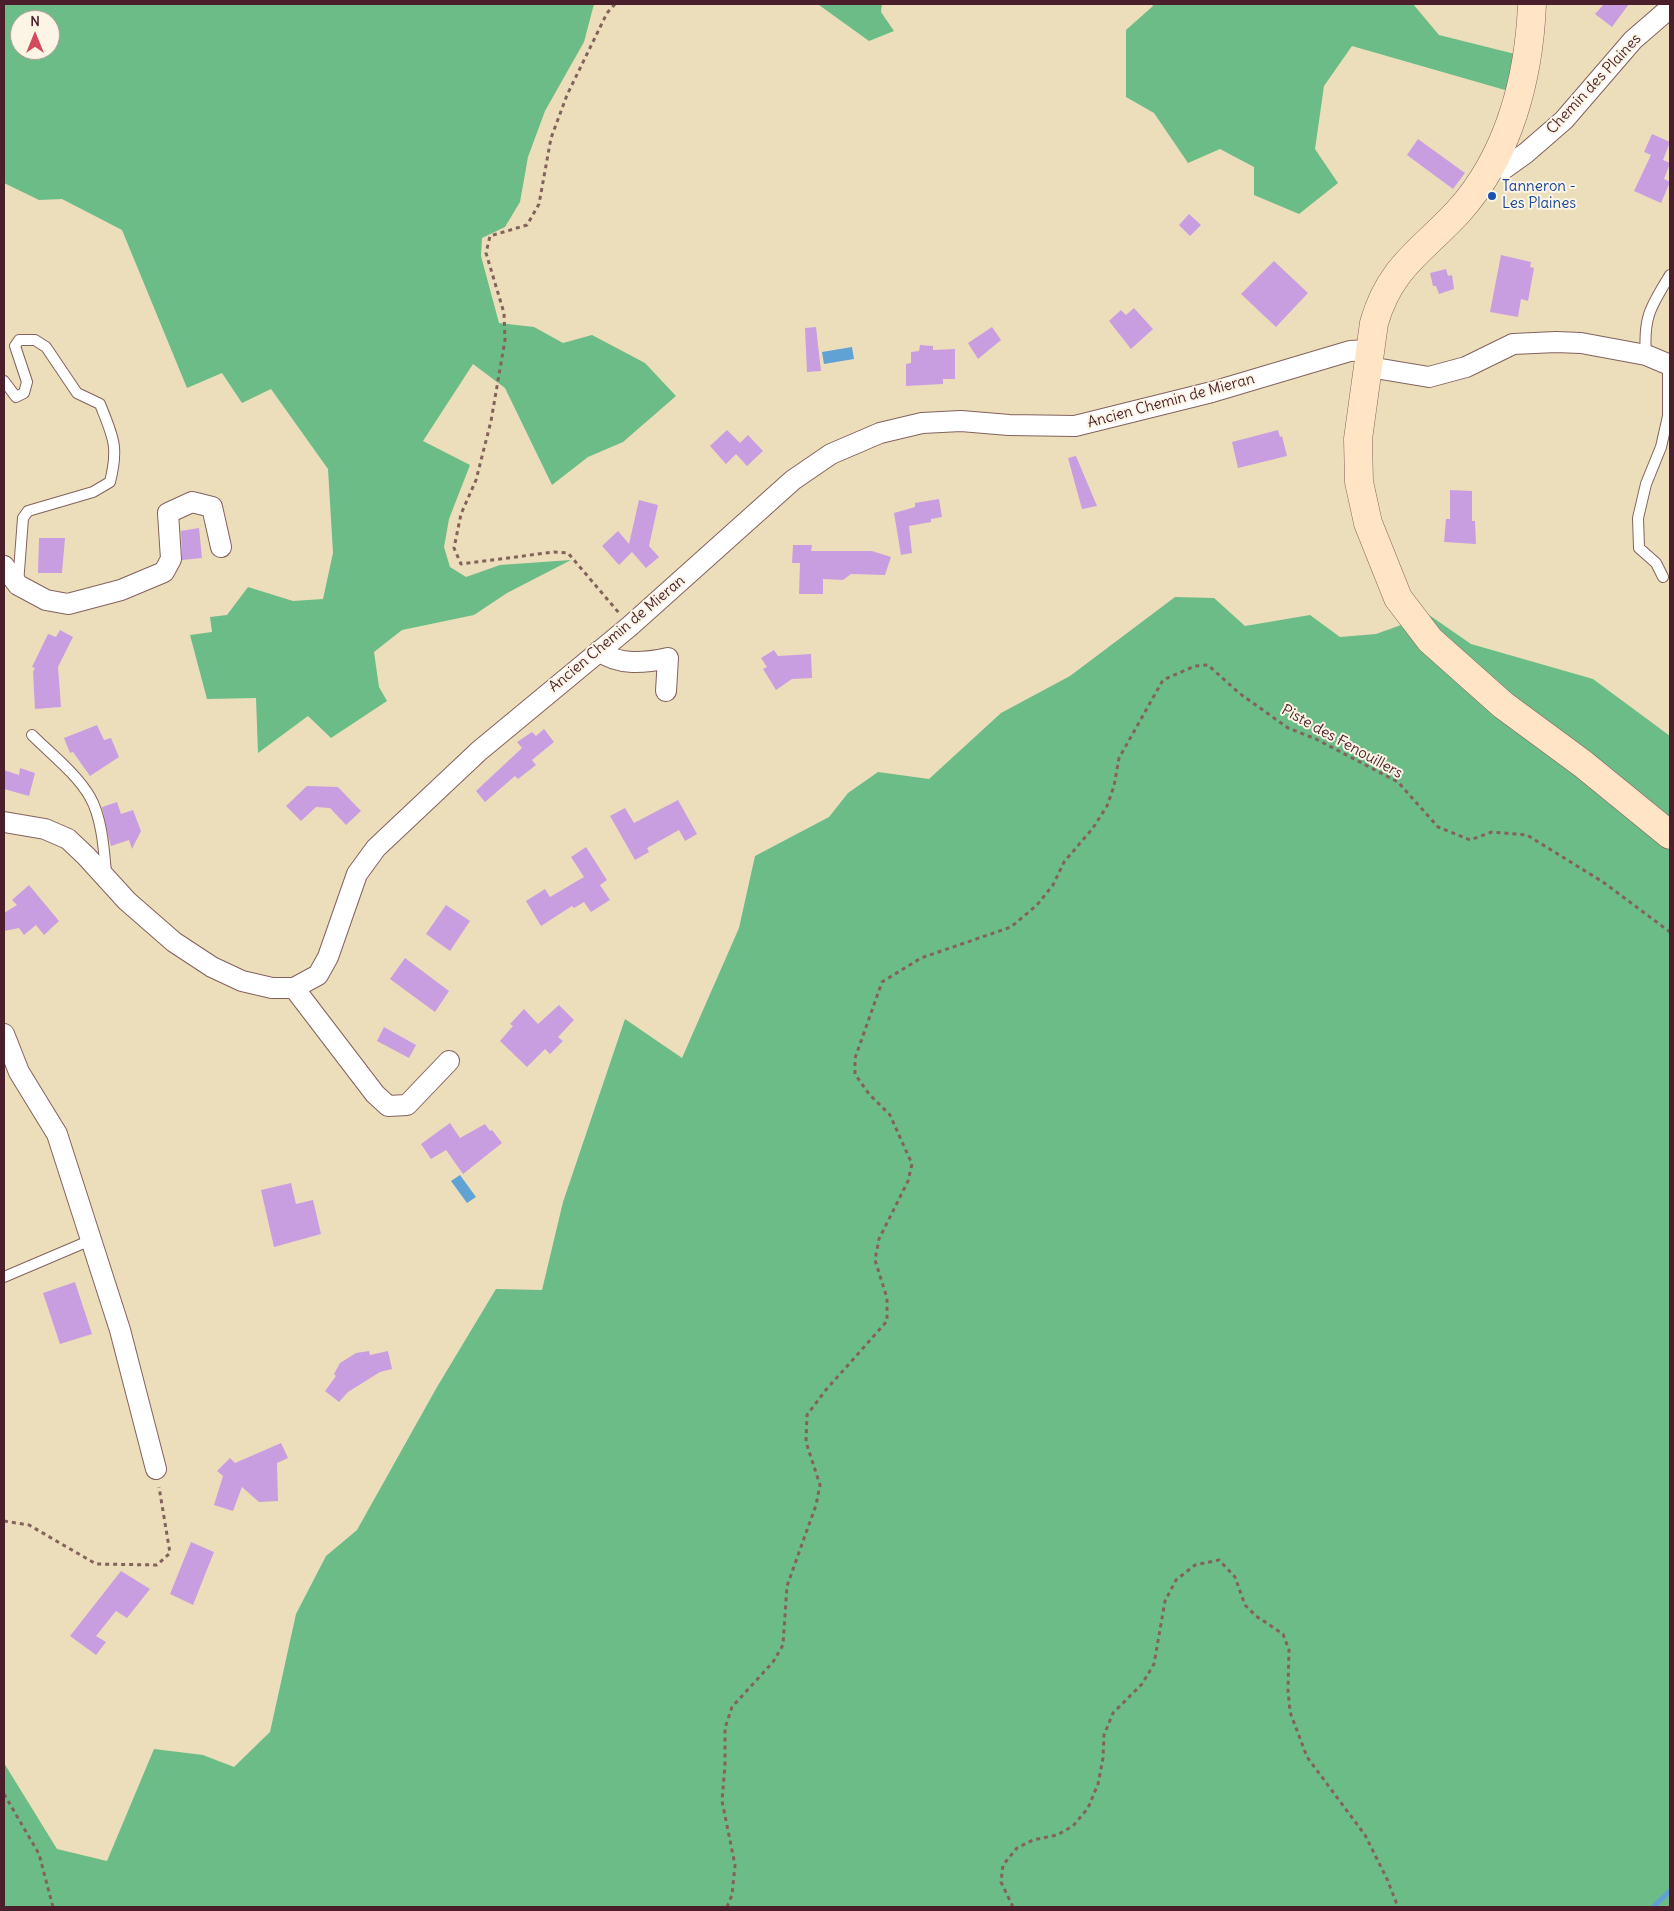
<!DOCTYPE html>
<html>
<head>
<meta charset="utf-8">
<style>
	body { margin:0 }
	#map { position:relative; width:1674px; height:1911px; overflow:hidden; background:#ecdebb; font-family:Delius,sans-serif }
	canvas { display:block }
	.frame { position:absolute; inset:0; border:5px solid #4a1f2b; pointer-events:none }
	.north { position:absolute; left:10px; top:10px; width:50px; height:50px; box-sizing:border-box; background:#fcf5e5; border:1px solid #b59f9b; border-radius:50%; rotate:0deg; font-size:14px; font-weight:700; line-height:20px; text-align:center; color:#4a1f2b }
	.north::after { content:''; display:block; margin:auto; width:18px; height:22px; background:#d1495b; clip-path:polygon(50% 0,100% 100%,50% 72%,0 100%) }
</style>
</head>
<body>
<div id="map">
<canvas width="1674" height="1911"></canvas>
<div class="frame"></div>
<div class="north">N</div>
</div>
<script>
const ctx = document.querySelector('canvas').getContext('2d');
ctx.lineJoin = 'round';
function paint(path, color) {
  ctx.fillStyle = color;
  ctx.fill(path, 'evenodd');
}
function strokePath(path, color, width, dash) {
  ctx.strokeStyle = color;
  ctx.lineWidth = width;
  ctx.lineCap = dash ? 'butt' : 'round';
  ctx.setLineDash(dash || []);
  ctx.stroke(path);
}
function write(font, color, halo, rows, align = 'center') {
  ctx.font = font + ' Delius,sans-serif';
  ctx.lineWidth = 4;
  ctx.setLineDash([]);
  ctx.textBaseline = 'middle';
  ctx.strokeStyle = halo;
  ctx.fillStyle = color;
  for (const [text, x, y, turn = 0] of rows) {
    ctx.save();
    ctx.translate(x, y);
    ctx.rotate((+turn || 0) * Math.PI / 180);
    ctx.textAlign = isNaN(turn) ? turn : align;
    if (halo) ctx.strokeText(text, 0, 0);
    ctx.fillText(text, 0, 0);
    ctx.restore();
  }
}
const forest = new Path2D(`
	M 4,4 L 594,4 L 584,42 L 545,111 L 528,157 L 520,202 L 505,227 L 482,238 L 481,256 L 499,323 L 534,327 L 563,343 L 592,335 L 645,363 L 676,396 L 623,442 L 588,457 L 552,485 L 505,388 L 473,364 L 423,441 L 470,465 L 449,519 L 444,547 L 450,567 L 466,577 L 500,565 L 571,560 L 507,593 L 474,615 L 402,630 L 374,652 L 379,687 L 387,701 L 331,738 L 308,716 L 258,753 L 256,698 L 207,699 L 190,635 L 212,632 L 210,617 L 227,615 L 248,587 L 293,601 L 323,599 L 333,553 L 328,469 L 271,389 L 242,403 L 222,373 L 187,388 L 122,230 L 62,199 L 39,200 L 4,183 ZM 20,20 L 50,20 L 50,50 L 20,50 Z
	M 811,4 L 882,4 L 881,12 L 894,31 L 869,41 L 819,5 Z
	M 1152,4 L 1413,4 L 1439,35 L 1515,54 L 1512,92 L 1352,46 L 1324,86 L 1315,149 L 1338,183 L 1299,214 L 1254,195 L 1254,167 L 1220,149 L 1188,163 L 1154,113 L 1126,97 L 1126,30 L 1153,6 Z
	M 1175,597 L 1214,598 L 1245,626 L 1310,615 L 1340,637 L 1376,634 L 1429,615 L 1471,644 L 1593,679 L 1670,736 L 1670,1907 L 4,1907 L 4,1763 L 57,1849 L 107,1861 L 154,1749 L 203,1755 L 234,1767 L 270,1732 L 296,1614 L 326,1556 L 357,1530 L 437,1387 L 496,1289 L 542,1290 L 563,1202 L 625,1019 L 682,1058 L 739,928 L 755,856 L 829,817 L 848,793 L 878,772 L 929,779 L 1001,713 L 1070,676 Z`);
const water = new Path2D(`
	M 852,347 L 854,359 L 824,364 L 822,352 Z
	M 460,1175 L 476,1197 L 467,1203 L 451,1181 Z`);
const stream = new Path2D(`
	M 1653,1907 L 1670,1891`);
const building = new Path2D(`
	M 1604,4 L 1629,4 L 1612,27 L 1595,14 Z
	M 1652,134 L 1670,142 L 1663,160 L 1670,163 L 1664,179 L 1670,182 L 1661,203 L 1634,191 L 1651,155 L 1644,152 Z
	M 1418,139 L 1465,173 L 1453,189 L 1407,155 Z
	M 1189,214 L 1201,225 L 1190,236 L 1179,225 Z
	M 1501,255 L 1531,262 L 1530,267 L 1534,268 L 1528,301 L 1521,299 L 1518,317 L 1490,312 Z
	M 1274,261 L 1308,293 L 1276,327 L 1241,294 Z
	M 1446,269 L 1448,276 L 1452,275 L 1454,289 L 1439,294 L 1436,286 L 1433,286 L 1430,273 Z
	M 1134,308 L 1153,329 L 1131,349 L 1109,321 L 1121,310 L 1126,315 Z
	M 816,327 L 821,371 L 807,372 L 805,328 Z
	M 992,327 L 1001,340 L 978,359 L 968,343 Z
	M 920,345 L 933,346 L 933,350 L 955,349 L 955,379 L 943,379 L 943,384 L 906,386 L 906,364 L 911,363 L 911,352 L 919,351 Z
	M 727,430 L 740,443 L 748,435 L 763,451 L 747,466 L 736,454 L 726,464 L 710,446 Z
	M 1278,430 L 1280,437 L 1282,436 L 1287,456 L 1238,468 L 1232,442 Z
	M 1076,456 L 1097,506 L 1082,509 L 1068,458 Z
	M 1450,490 L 1472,491 L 1472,521 L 1475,521 L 1476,544 L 1444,542 L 1446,519 L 1450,519 Z
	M 939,499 L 942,517 L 931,519 L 931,522 L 909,526 L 912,553 L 901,555 L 894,513 L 915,507 L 915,503 Z
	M 639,500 L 658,505 L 649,546 L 659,557 L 646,568 L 632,552 L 619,565 L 602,546 L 618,531 L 629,544 Z
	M 199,528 L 202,558 L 182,560 L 181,531 Z
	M 39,538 L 65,538 L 62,573 L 38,573 Z
	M 793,545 L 812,545 L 811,551 L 872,551 L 891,557 L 885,575 L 851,574 L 843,580 L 823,579 L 823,594 L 799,594 L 800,563 L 792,563 Z
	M 60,630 L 73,637 L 58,667 L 61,707 L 35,709 L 33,672 L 35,668 L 32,667 L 48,634 L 56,637 Z
	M 774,650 L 778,656 L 811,654 L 812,678 L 792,679 L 776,690 L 763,669 L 767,667 L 761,658 Z
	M 97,725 L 104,740 L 111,738 L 119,757 L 90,776 L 73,752 L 70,753 L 64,738 Z
	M 544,729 L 554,742 L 532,760 L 536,765 L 518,779 L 515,776 L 485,802 L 476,791 L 522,748 L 517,742 L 532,732 L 536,736 Z
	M 20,768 L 35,773 L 29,796 L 4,789 L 4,770 L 19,775 Z
	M 307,786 L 338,787 L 361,811 L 346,825 L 330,808 L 316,807 L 301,821 L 286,806 Z
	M 678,800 L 697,834 L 685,841 L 679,830 L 647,848 L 649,852 L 635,860 L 610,816 L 625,808 L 634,823 Z
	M 117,802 L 121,814 L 133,810 L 141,831 L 132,849 L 129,840 L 111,846 L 110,843 L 102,807 Z
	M 586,847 L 607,880 L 600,885 L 610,900 L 591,912 L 584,902 L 574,908 L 572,906 L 541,926 L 526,901 L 545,889 L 550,897 L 584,877 L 571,857 Z
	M 29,885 L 59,921 L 44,935 L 36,925 L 24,935 L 19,928 L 4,931 L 4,913 L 17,905 L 12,900 Z
	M 446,905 L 470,921 L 450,951 L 426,934 Z
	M 405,958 L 449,991 L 435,1012 L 390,979 Z
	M 559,1005 L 574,1020 L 558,1037 L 563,1041 L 550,1054 L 545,1049 L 527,1067 L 500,1041 L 513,1026 L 510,1024 L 524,1009 L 538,1024 Z
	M 384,1027 L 416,1045 L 409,1058 L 377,1041 Z
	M 450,1123 L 460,1138 L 485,1124 L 490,1131 L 492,1130 L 502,1143 L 463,1174 L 446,1150 L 431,1159 L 421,1144 Z
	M 291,1183 L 296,1204 L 313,1200 L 321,1234 L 274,1247 L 261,1190 Z
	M 75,1282 L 92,1334 L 60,1344 L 43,1293 Z
	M 369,1351 L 370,1355 L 388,1351 L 392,1369 L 380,1372 L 348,1392 L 339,1402 L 325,1391 L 336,1376 L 334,1374 L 340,1363 L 356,1353 Z
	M 281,1443 L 288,1458 L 277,1463 L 278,1501 L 259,1502 L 242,1487 L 233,1511 L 214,1505 L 223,1476 L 217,1471 L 230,1458 L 235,1463 Z
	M 191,1542 L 214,1552 L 193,1605 L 170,1594 Z
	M 121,1571 L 150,1589 L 127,1618 L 116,1611 L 96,1636 L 106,1642 L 96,1655 L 70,1636 Z`);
const path = new Path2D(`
	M 615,4 L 607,13 L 567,95 L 551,138 L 539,204 L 527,225 L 490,236 L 486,253 L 504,313 L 505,340 L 491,421 L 476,480 L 461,514 L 454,548 L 461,564 L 554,552 L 568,553 L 619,613
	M 4,1521 L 29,1525 L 96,1564 L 157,1565 L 170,1553 L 159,1487
	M 4,1794 L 39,1854 L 53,1907
	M 727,1907 L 732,1895 L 735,1865 L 722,1801 L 725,1765 L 725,1728 L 732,1707 L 773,1662 L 783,1645 L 787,1586 L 816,1505 L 820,1485 L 806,1442 L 807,1415 L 825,1391 L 887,1321 L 887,1298 L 875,1260 L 879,1239 L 908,1181 L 912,1164 L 890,1115 L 869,1094 L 855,1074 L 855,1058 L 882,982 L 921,958 L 1011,927 L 1037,905 L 1053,885 L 1064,862 L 1093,828 L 1107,806 L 1114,786 L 1119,758 L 1163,680 L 1195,666 L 1208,665 L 1239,693 L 1288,728 L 1316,739 L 1398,782 L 1438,827 L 1470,840 L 1492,832 L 1527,835 L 1603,882 L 1670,932
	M 1013,1907 L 1001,1882 L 1003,1865 L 1017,1848 L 1033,1840 L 1057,1835 L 1073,1826 L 1088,1808 L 1098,1784 L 1103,1758 L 1104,1735 L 1113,1713 L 1142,1684 L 1154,1664 L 1165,1601 L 1176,1580 L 1195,1565 L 1219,1560 L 1235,1577 L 1245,1605 L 1256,1616 L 1283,1634 L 1289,1650 L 1288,1690 L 1290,1712 L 1307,1757 L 1365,1835 L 1387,1879 L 1398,1907`);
const lane = new Path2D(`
	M 1646,355 C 1643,317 1651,306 1670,275
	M 4,381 L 16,397 L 24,393 L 27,382 L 15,346 L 19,340 L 35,340 L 46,347 L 77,393 L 100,404 C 113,437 119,446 110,482 L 93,492 L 28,511 L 23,518 L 18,584
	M 1663,577 L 1656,563 L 1639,548 L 1638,518 L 1646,484 L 1661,447 L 1668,416 L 1668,365
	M 32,735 C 51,754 77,774 90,797 C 102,818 104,850 106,873
	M 4,1277 L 91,1240`);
const street = new Path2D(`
	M 1489,167 L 1505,168 L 1526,153 L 1564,120 L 1633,40 L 1670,8
	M 1369,367 L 1429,377 L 1466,367 L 1513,344 L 1556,342 L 1581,343 L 1646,355 L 1670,365
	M 4,566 L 18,585 L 46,600 L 68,604 L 121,590 L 164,572 L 171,559 L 168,513 L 192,502 L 212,507 L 221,547
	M 599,651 C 619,666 645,663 668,658 L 666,691
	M 4,822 L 45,829 L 68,839 L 86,856 L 127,901 L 174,942 L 212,967 L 242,981 L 272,988 L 294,988 L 318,975 L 328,957 L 357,874 L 376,848 L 479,751 L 630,626 L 793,480 L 831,454 L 880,433 L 922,423 L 961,421 L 1009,425 L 1075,426 L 1212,392 L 1350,351 L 1370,350
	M 294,988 L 375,1094 L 388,1106 L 407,1105 L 449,1061
	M 4,1034 L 19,1072 L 57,1134 L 120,1330 L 156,1469`);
const secondary = new Path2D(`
	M 1532,4 C 1529,78 1509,156 1458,212 C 1421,252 1390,267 1374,323 L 1358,439 L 1359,482 L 1368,523 L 1398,598 L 1430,640 L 1503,705 L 1583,764 L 1670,835`);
const markers = [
	[1492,196,5,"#1a4fb4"]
];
const streetNames = [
	["Chemin des Plaines",1594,84,-47],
	["Ancien Chemin de Mieran",1171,401,-15],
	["Ancien Chemin de Mieran",617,634,-40],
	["Piste des Fenouillers",1342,742,29]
];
const transitNames = [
	["Tanneron -",1502,187],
	["Les Plaines",1502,204]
];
paint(forest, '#6cbc88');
paint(water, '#60a2d4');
strokePath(stream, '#60a2d4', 5);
paint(building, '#c99ee0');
strokePath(lane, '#83625d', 12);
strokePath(street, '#83625d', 22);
strokePath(secondary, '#83625d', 29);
strokePath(path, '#83625d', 3, [4, 4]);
strokePath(lane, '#fff', 10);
strokePath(street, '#fff', 20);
strokePath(secondary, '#ffe4c6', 28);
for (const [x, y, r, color] of markers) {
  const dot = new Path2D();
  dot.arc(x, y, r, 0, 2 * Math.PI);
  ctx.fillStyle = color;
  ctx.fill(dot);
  strokePath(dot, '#fcf5e5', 2);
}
write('15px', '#4a1f2b', '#fcf5e5', streetNames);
write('15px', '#164399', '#fcf5e5', transitNames, 'left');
</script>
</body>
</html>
